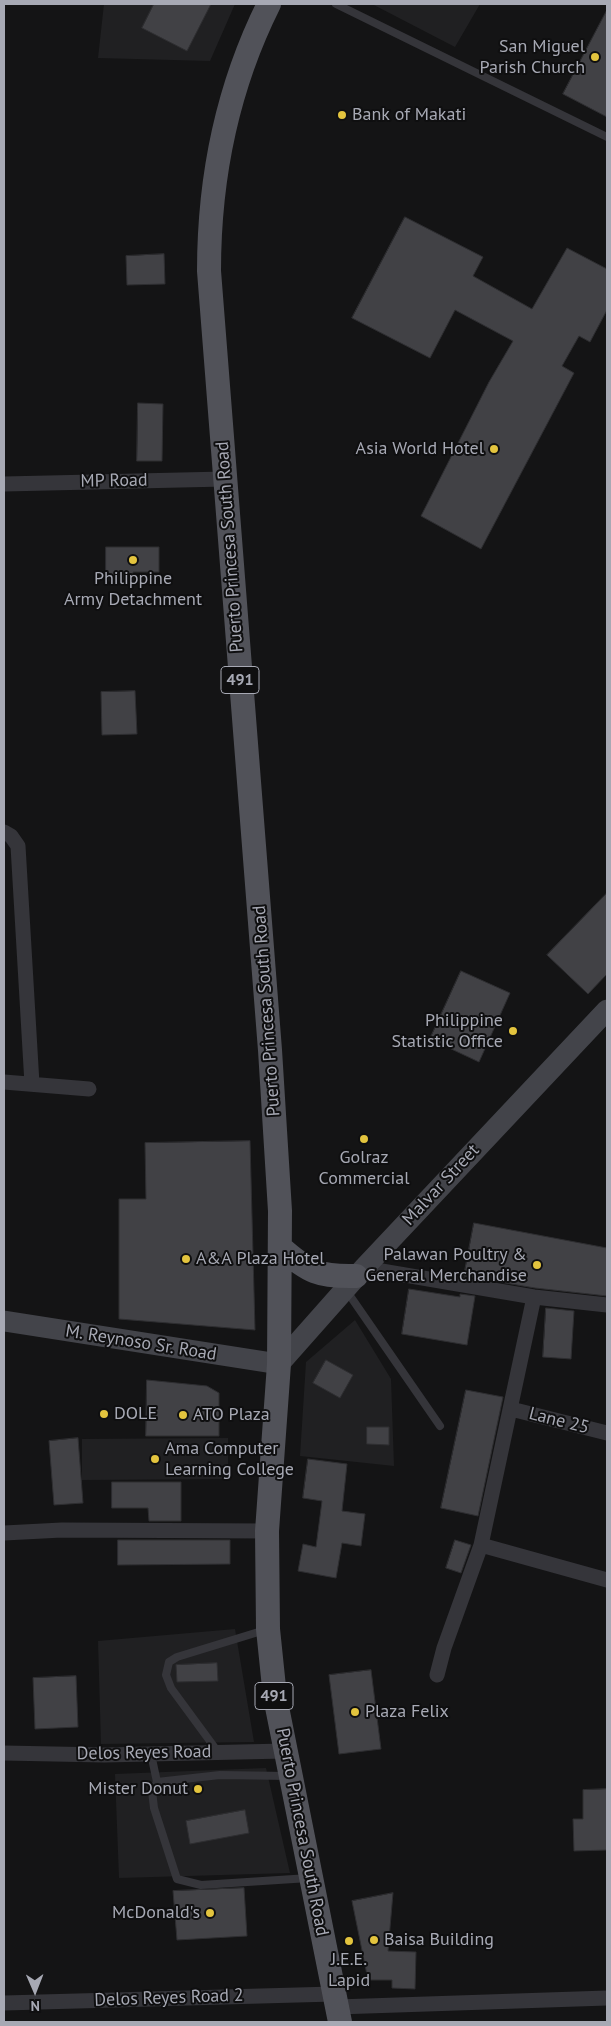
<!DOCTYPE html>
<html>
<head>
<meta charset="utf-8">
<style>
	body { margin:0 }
	#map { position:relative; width:611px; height:2026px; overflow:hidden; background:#141415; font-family:"PT Sans",sans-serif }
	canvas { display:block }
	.frame { position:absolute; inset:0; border:5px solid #a7a9b4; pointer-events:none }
	.north { position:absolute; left:10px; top:1966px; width:50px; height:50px; -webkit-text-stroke:4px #0f0f10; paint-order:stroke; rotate:179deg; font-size:14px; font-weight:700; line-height:20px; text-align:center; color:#a7a9b4 }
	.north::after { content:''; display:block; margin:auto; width:18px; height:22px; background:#a7a9b4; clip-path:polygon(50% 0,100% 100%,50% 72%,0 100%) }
</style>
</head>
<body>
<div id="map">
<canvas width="611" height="2026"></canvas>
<div class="frame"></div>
<div class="north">N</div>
</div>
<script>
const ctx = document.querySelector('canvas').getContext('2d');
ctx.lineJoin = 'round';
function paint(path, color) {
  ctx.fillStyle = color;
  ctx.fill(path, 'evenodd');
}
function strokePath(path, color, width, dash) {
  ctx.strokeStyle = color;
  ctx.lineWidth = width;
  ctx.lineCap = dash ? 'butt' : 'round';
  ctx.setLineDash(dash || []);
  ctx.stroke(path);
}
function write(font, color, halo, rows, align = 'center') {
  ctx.font = font + ' "PT Sans",sans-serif';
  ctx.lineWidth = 4;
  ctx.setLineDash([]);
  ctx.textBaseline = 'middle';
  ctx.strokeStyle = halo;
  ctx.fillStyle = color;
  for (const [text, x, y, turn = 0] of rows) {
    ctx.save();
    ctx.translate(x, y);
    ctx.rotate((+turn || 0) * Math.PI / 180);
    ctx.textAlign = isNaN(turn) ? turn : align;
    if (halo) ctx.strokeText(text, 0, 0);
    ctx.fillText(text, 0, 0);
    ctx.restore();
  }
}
const built = new Path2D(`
	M 104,4 L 235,4 L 210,61 L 98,58 Z
	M 372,4 L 480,4 L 455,47 Z
	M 355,1320 L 391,1379 L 394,1466 L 300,1456 L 306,1362 Z
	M 228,1438 L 228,1479 L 82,1480 L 82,1439 Z
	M 235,1629 L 254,1742 L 101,1744 L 98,1641 Z
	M 266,1768 L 290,1873 L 119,1878 L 115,1774 Z`);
const building = new Path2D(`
	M 154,4 L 211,4 L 187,51 L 142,28 Z
	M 607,10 L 607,117 L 563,94 Z
	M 405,217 L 483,257 L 473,276 L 532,309 L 567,248 L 607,269 L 607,310 L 590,342 L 579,336 L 562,366 L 574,373 L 481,549 L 421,516 L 489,382 L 513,341 L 455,310 L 430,358 L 352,318 Z
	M 164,254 L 165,284 L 127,285 L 126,256 Z
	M 138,403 L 163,404 L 162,461 L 137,461 Z
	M 106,547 L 159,547 L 159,572 L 133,572 L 133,581 L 106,581 Z
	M 135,691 L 137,734 L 102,735 L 101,692 Z
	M 607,893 L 607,974 L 588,994 L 547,955 Z
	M 461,971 L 510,993 L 479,1062 L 430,1039 Z
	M 250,1141 L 255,1330 L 119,1319 L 119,1199 L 146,1199 L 145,1143 Z
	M 474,1223 L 607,1248 L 607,1296 L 535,1288 L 464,1276 Z
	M 409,1289 L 460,1297 L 460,1294 L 475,1296 L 467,1345 L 402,1334 Z
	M 546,1308 L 574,1311 L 571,1359 L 543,1357 Z
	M 326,1360 L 353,1375 L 340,1398 L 313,1383 Z
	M 147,1380 L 207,1386 L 219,1393 L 219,1436 L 146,1436 Z
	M 466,1390 L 503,1397 L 478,1516 L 441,1508 Z
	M 367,1427 L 389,1427 L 389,1445 L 367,1444 Z
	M 78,1438 L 83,1503 L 54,1505 L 49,1441 Z
	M 308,1459 L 347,1464 L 342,1511 L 365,1514 L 361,1546 L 342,1543 L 336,1578 L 298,1571 L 303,1544 L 316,1547 L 322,1501 L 303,1498 Z
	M 112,1482 L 181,1482 L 181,1521 L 149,1521 L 148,1508 L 112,1508 Z
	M 118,1540 L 230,1540 L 230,1564 L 118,1565 Z
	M 455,1540 L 471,1545 L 461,1573 L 446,1568 Z
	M 217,1663 L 218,1681 L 177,1682 L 176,1665 Z
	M 371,1670 L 381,1749 L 339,1754 L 329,1675 Z
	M 76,1676 L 78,1727 L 35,1729 L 33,1678 Z
	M 607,1789 L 607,1850 L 574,1851 L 573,1819 L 583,1819 L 583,1790 Z
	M 245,1810 L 249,1833 L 190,1844 L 186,1821 Z
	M 244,1888 L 247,1936 L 177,1940 L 173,1891 Z
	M 393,1893 L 388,1951 L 416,1952 L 415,1989 L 392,1988 L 392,1980 L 368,1980 L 352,1901 Z`);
const lane = new Path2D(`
	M 336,4 L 607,137
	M 346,1290 L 440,1426
	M 218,1752 L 171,1688 L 166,1675 L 169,1662 L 177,1657 L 265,1630
	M 151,1754 L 157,1782
	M 288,1776 L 220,1775 L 157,1782 L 152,1791 L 154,1808 L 177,1879 L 201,1885 L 309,1878`);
const street = new Path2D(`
	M 4,484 L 225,479
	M 4,832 L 11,836 L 18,846 L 32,1084
	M 4,1082 L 89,1089
	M 364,1268 L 534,1297 L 607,1305
	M 511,1409 L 607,1433
	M 4,1533 L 62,1530 L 267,1531
	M 481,1545 L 607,1580
	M 437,1675 L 444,1648 L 481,1545 L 534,1297
	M 4,1753 L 104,1755 L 285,1751
	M 4,2003 L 334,1994
	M 337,2007 L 607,1998`);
const secondary = new Path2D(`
	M 4,1321 L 279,1364 L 364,1268 L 607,1010`);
const primary = new Path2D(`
	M 269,4 C 227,88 209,178 209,271 L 270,1050 L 280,1211 L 279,1364 L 267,1531 L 268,1629 L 275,1697 L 340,2022
	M 280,1247 C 308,1272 319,1277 356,1276`);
const markers = [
	[595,57,5,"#e3c43e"],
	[342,115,5,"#e3c43e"],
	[494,449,5,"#e3c43e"],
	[133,560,5,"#e3c43e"],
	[513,1031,5,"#e3c43e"],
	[364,1139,5,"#e3c43e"],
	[186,1259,5,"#e3c43e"],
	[537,1265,5,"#e3c43e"],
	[104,1414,5,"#e3c43e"],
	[183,1415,5,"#e3c43e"],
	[155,1459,5,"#e3c43e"],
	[355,1712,5,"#e3c43e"],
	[198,1789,5,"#e3c43e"],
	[210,1913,5,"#e3c43e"],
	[374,1940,5,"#e3c43e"],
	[349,1941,5,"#e3c43e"]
];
const shields = [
	[240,680,38],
	[274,1696,38]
];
const shieldNames = [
	["491",240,680],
	["491",274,1696]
];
const poiNames = [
	["San Miguel",585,47,"right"],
	["Parish Church",585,68,"right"],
	["Bank of Makati",352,115],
	["Asia World Hotel",484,449,"right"],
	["Philippine",133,579,"center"],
	["Army Detachment",133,600,"center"],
	["Philippine",503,1021,"right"],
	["Statistic Office",503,1042,"right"],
	["Golraz",364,1158,"center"],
	["Commercial",364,1179,"center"],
	["Palawan Poultry &",527,1255,"right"],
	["General Merchandise",527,1276,"right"],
	["A&A Plaza Hotel",196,1259],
	["DOLE",114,1414],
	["ATO Plaza",193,1415],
	["Ama Computer",165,1449],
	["Learning College",165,1470],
	["Plaza Felix",365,1712],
	["Mister Donut",188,1789,"right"],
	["McDonald's",200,1913,"right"],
	["Baisa Building",384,1940],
	["J.E.E.",349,1960,"center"],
	["Lapid",349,1981,"center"]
];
const streetNames = [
	["MP Road",114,481,-1],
	["Puerto Princesa South Road",230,547,-94],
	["Puerto Princesa South Road",267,1011,-94],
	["Malvar Street",441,1185,-47],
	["M. Reynoso Sr. Road",141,1343,9],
	["Lane 25",559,1421,14],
	["Delos Reyes Road",144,1753,-1],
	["Puerto Princesa South Road",302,1832,79],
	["Delos Reyes Road 2",169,1998,-2]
];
paint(built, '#202022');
paint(building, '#414145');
strokePath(building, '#2e2e31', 1);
strokePath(lane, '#35353a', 8);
strokePath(street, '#35353a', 15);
strokePath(secondary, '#43444a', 21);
strokePath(primary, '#515259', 24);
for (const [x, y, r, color] of markers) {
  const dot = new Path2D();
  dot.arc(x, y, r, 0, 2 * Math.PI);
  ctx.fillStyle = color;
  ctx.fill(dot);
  strokePath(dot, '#0f0f10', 2);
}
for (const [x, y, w] of shields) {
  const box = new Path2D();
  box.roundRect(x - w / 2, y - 13.5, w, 27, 4);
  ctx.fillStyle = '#0f0f10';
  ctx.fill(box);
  strokePath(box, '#a7a9b4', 1);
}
write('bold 16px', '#a7a9b4', null, shieldNames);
write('18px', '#a7a9b4', '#0f0f10', poiNames, 'left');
write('18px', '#a7a9b4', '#0f0f10', streetNames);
</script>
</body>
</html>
